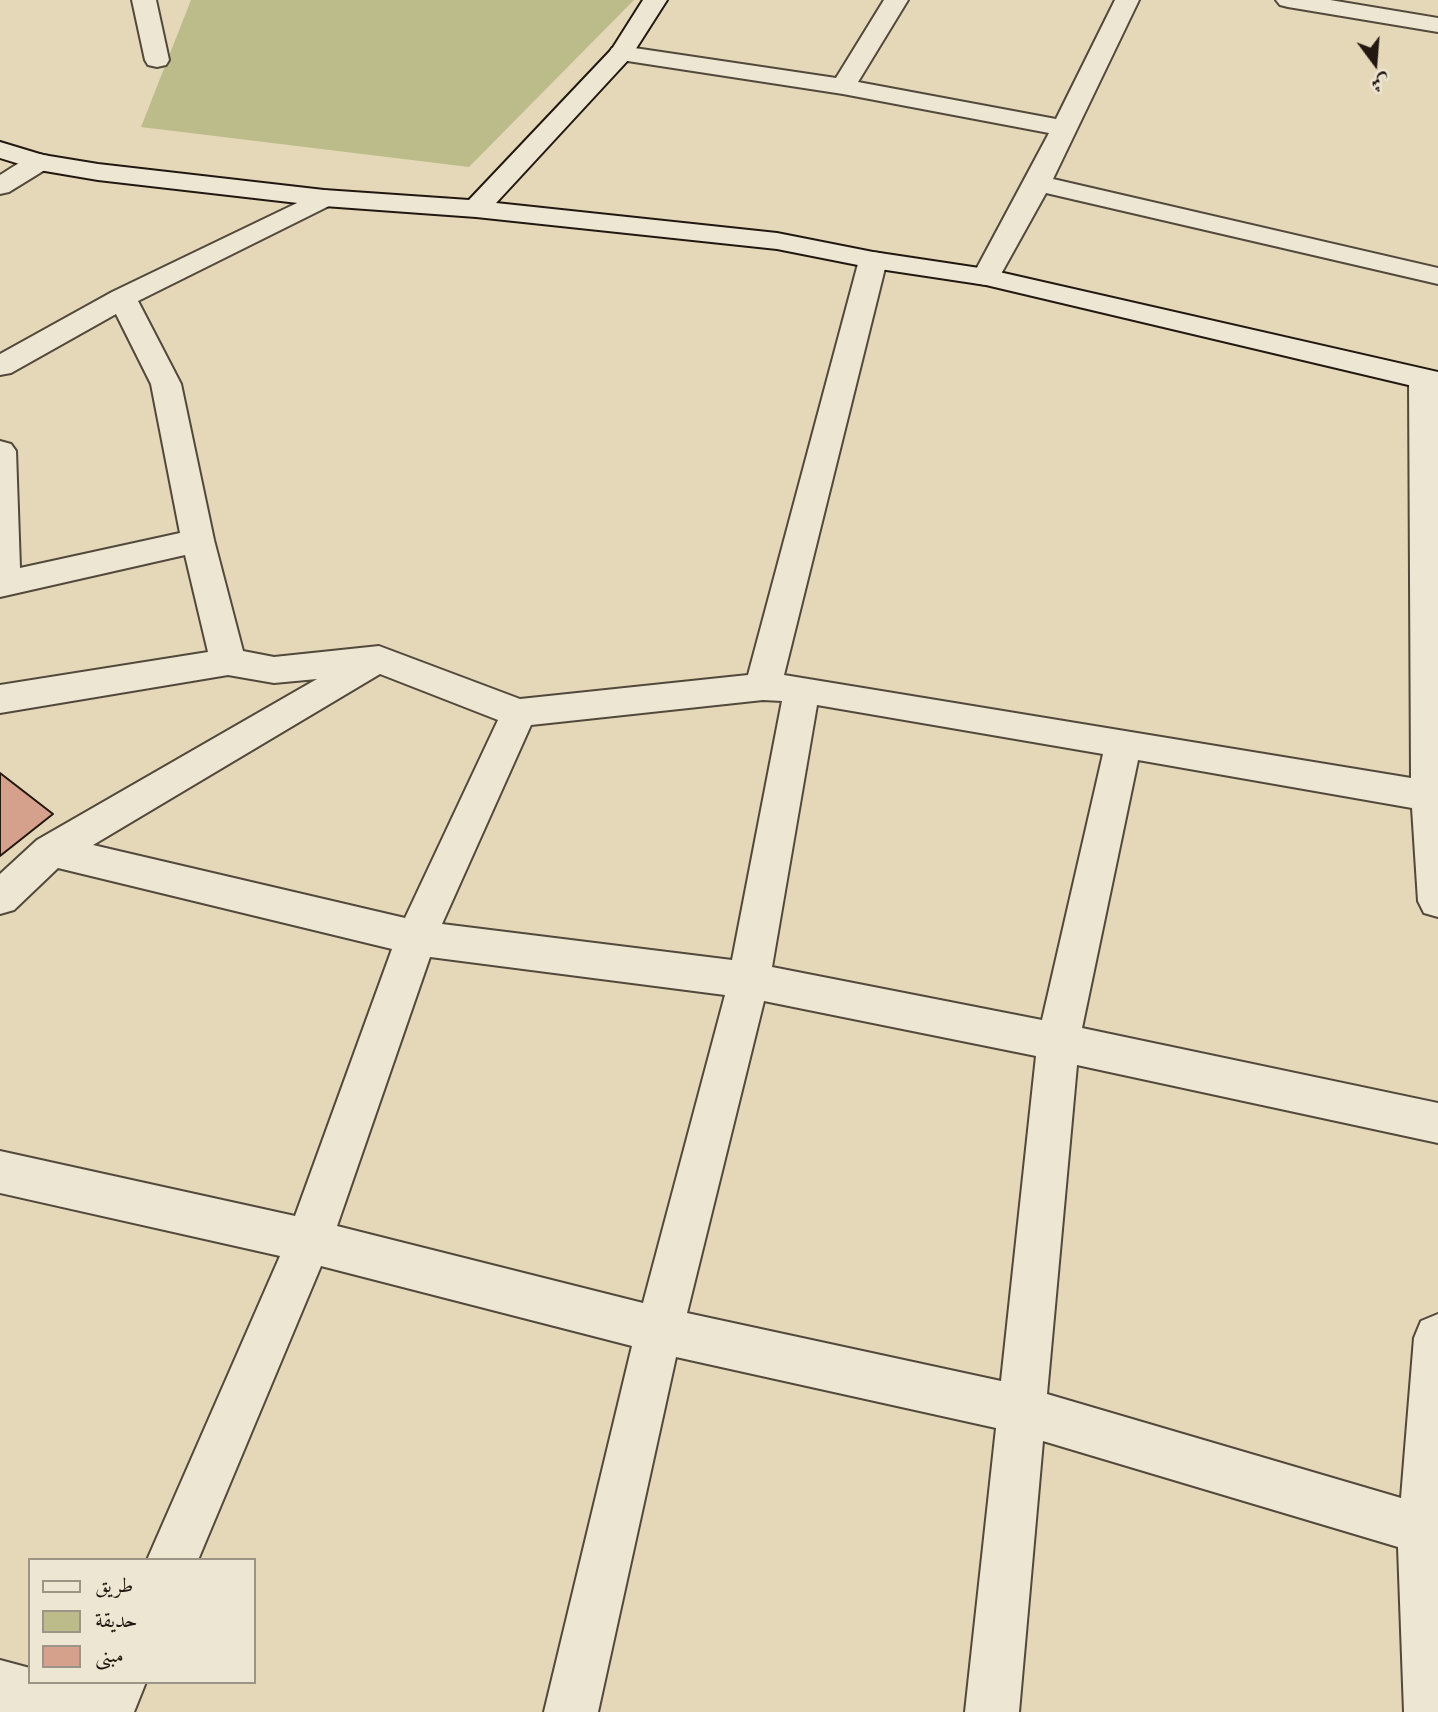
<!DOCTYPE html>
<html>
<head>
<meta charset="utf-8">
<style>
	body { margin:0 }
	#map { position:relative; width:1438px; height:1712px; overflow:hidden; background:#e4d8b9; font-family:"EB Garamond",Amiri,serif }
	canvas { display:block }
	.legend { position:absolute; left:28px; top:1558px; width:228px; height:126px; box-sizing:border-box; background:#ede6d2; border:2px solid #9c9485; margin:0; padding:9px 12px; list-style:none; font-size:21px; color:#221811 }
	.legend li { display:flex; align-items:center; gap:14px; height:35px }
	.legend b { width:35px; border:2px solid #9c9485 }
	.north { position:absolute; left:1340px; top:28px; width:70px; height:70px; -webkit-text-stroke:5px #ede6d2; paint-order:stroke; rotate:164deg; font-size:19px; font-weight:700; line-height:28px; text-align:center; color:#221811 }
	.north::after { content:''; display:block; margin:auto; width:24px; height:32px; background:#221811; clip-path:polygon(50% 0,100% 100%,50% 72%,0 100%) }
</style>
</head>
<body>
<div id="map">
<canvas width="1438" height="1712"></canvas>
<ul class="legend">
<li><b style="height:9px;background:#ede6d2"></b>طريق</li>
<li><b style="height:19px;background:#bcbc8a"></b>حديقة</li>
<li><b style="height:19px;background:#d6a18c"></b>مبنى</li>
</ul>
<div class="north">ش</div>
</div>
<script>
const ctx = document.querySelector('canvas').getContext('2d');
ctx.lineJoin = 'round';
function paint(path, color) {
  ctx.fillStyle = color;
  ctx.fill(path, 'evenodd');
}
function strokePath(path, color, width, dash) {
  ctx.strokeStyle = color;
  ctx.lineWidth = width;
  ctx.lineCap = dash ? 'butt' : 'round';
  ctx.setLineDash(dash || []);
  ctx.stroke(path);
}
const green = new Path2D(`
	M 191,0 L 634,0 L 469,167 L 141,127 Z`);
const building = new Path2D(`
	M 0,773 L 53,814 L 0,856 Z`);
const street = new Path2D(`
	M 132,0 L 156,0 L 169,60 L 166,65 L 157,67 L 148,65 L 145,60 Z
	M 884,0 L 908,0 L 858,82 L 1056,119 L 1115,0 L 1139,0 L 1053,179 L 1438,268 L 1438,284 L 1046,193 L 996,283 L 986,285 L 976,283 L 972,277 L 1049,133 L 843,94 L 621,60 L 612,58 L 609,53 L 612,48 L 621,46 L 836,78 Z
	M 1276,0 L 1330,0 L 1438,18 L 1438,32 L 1288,7 L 1280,5 Z
	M 39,154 L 48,156 L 52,162 L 48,168 L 9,192 L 0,194 L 0,175 L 30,156 Z
	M 324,190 L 333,192 L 337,198 L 333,204 L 138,301 L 181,384 L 214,540 L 243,651 L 274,657 L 379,646 L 520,699 L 748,675 L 859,260 L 863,254 L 873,252 L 883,254 L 887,260 L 784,675 L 1411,778 L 1409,380 L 1413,373 L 1424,370 L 1435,373 L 1438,378 L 1438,917 L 1424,913 L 1418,901 L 1412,808 L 1138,760 L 1082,1028 L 1438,1103 L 1438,1143 L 1077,1065 L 1047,1394 L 1401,1498 L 1414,1338 L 1421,1321 L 1438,1314 L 1438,1712 L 1404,1712 L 1398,1547 L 1043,1441 L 1019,1712 L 965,1712 L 996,1428 L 676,1357 L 598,1712 L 544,1712 L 632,1346 L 321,1266 L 198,1560 L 147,1560 L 280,1256 L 0,1193 L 0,1151 L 295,1216 L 392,949 L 58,868 L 14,910 L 0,914 L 0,874 L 37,840 L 317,679 L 274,683 L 228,675 L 0,713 L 0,685 L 208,652 L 185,555 L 0,597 L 0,441 L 11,444 L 16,451 L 20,568 L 180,533 L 151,384 L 116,314 L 11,373 L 0,375 L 0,354 L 112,292 ZM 380,674 L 498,720 L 405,918 L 93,845 ZM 763,700 L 782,701 L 732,960 L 442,924 L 531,725 ZM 817,705 L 1103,754 L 1042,1020 L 772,967 ZM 430,957 L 725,995 L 643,1303 L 337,1226 ZM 764,1001 L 1036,1056 L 1001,1381 L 687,1313 Z
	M 0,1660 L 30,1668 L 30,1682 L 146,1682 L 134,1712 L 0,1712 Z`);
const secondary = new Path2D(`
	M 643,0 L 667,0 L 630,58 L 496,203 L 777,233 L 873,252 L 986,269 L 1438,372 L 1438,392 L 986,285 L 873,268 L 777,249 L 476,217 L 324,206 L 98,180 L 39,170 L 0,158 L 0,142 L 43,155 L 98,164 L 324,190 L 469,200 L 612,49 Z`);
paint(green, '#bcbc8a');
paint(building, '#d6a18c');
strokePath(building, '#221811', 2);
strokePath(street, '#52483b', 4);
strokePath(secondary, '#221811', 4);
paint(street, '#ede6d2');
paint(secondary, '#ede6d2');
</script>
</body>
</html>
